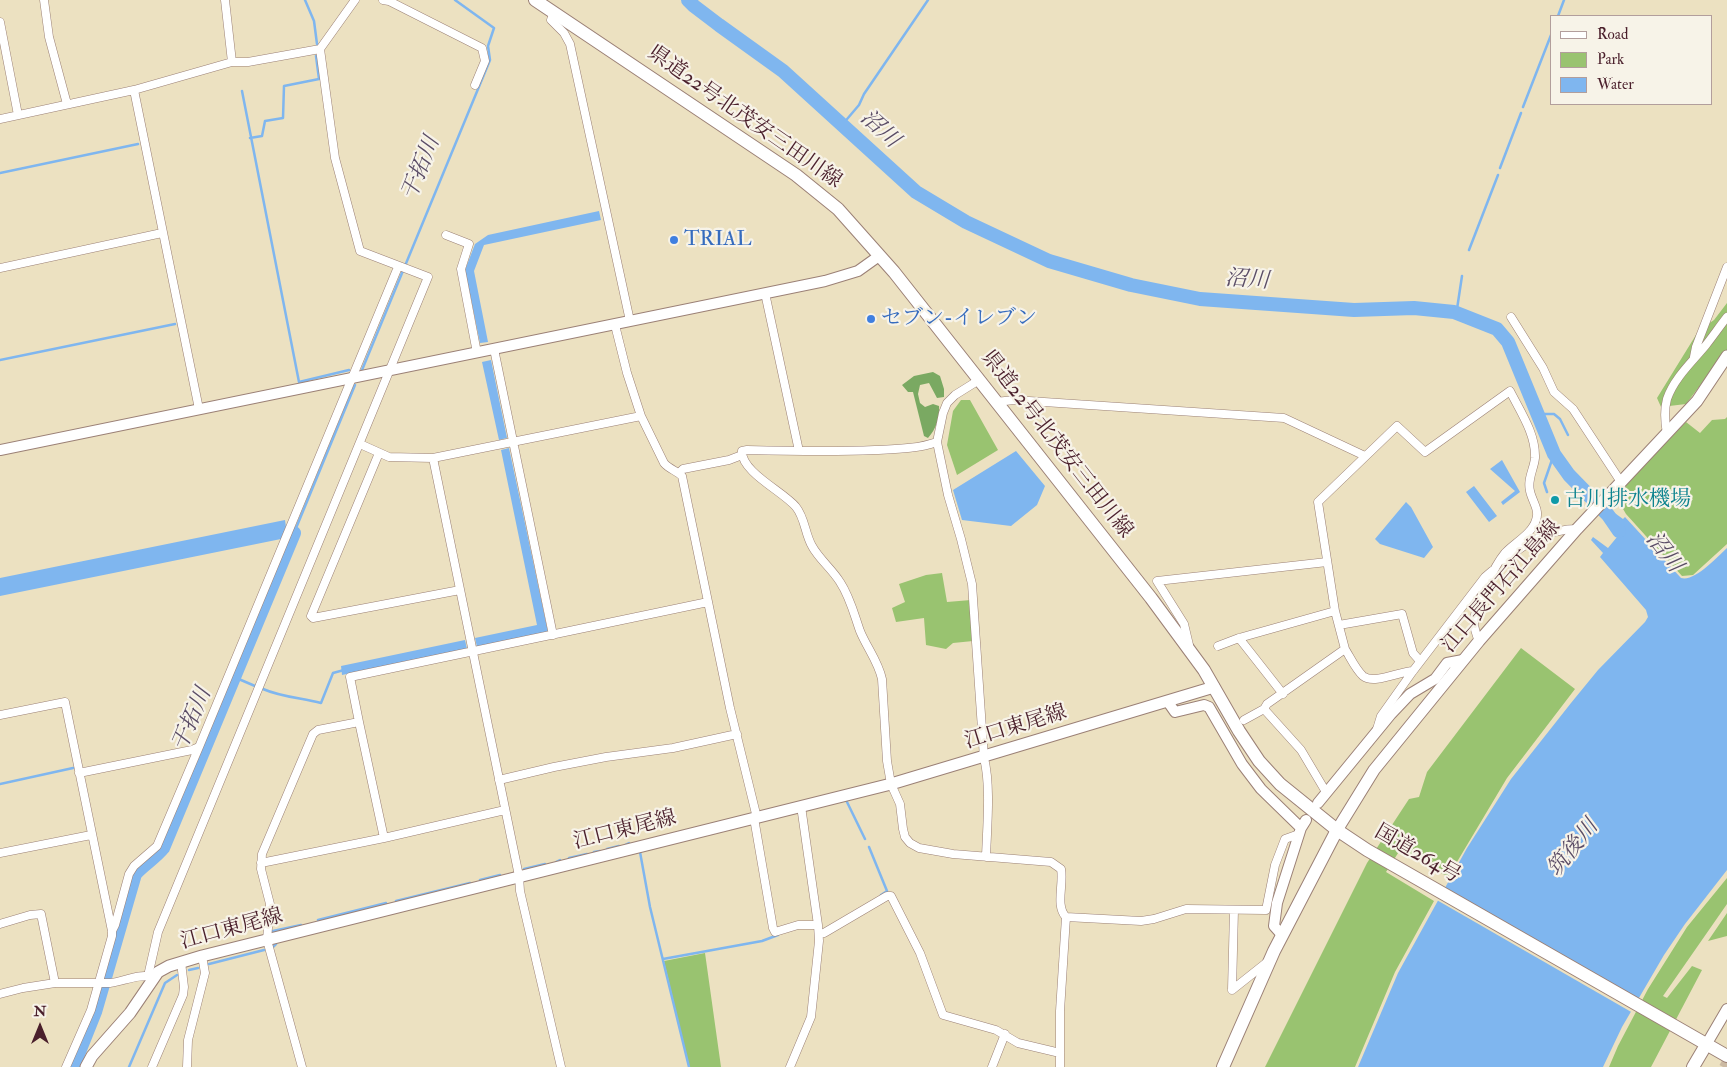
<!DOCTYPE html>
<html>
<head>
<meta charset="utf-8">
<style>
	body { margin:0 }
	#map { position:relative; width:1727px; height:1067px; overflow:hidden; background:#ece1c1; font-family:"IM FELL Double Pica",serif }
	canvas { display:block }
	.legend { position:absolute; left:1550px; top:15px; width:162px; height:90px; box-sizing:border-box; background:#f7f3e8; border:1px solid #b29e9c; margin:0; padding:6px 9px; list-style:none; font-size:15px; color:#4a1f2b }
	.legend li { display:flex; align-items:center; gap:10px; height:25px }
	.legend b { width:25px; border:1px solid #b29e9c }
	.north { position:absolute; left:15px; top:1002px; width:50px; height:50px; -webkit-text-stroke:4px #f7f3e8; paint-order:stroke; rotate:0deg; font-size:14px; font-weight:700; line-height:20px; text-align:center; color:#4a1f2b }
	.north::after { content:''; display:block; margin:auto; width:18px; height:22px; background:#4a1f2b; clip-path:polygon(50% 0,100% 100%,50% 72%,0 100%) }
</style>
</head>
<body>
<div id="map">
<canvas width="1727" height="1067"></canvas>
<ul class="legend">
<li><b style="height:6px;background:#fff"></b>Road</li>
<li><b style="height:14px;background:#99c370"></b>Park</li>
<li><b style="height:14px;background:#7fb6ef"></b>Water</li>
</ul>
<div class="north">N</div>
</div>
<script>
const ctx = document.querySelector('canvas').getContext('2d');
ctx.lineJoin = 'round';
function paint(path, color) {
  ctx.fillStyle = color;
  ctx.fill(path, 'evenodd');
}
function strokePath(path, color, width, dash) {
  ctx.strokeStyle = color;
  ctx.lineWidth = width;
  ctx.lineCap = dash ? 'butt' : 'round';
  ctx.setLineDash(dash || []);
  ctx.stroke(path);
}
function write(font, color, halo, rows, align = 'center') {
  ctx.font = font + ' "IM FELL Double Pica","Noto Serif JP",serif';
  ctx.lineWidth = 4.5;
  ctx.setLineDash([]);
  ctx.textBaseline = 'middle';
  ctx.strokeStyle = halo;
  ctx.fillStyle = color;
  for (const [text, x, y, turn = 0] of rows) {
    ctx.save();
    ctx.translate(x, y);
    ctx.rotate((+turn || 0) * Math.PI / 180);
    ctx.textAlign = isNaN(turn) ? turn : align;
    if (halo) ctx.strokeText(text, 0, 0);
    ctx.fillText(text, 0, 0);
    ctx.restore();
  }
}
const green = new Path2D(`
	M 1727,303 L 1727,350 L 1686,404 L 1661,407 L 1657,398 L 1699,330 L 1714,320 Z
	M 961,400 L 970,400 L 998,450 L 957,475 L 947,445 L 953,411 Z
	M 1727,417 L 1727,544 L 1693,575 L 1682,576 L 1626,514 L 1615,495 L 1686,422 L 1700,433 L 1712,420 L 1725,419 Z
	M 942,573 L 947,602 L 971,600 L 973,641 L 953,643 L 946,649 L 926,645 L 924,618 L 896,622 L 892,608 L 905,602 L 899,584 L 926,575 Z
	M 1521,648 L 1575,689 L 1507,778 L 1448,877 L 1400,850 L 1386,872 L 1434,901 L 1395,972 L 1355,1067 L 1265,1067 L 1367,863 L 1409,799 L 1419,797 L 1427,772 Z
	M 1727,878 L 1727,904 L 1663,996 L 1667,998 L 1692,966 L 1702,970 L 1651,1067 L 1609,1067 L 1618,1046 L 1648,989 L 1687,927 Z
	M 1727,913 L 1727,936 L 1708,941 Z
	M 705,953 L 721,1067 L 689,1067 L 664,961 Z`);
const forest = new Path2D(`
	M 933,372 L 940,376 L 944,389 L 944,397 L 937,398 L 929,383 L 920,385 L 918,394 L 920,403 L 925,407 L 933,404 L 939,406 C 940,418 936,429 928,438 L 924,436 L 913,392 L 908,392 L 902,385 L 914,376 Z`);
const water = new Path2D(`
	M 599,211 L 601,220 L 484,245 L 474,271 L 488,342 L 480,343 L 465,270 L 475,244 L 488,235 Z
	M 491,360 L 507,438 L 499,440 L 482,362 Z
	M 509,448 L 548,632 L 477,647 L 475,638 L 537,625 L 501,450 Z
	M 1016,451 L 1045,486 L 1037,505 L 1011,526 L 962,520 L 953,490 Z
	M 1502,460 L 1520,492 L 1503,505 L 1501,502 L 1515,491 L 1490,469 Z
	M 1474,486 L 1497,516 L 1489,522 L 1466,492 Z
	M 1406,502 L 1411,507 L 1433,547 L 1424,558 L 1380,544 L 1375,539 Z
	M 1612,511 L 1623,519 L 1625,517 L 1681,578 C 1695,582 1717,557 1727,548 L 1727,870 L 1685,924 L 1664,955 L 1622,1027 L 1603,1067 L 1358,1067 L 1398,973 L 1467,848 L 1511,779 L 1571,703 L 1598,670 L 1645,622 L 1648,617 L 1646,610 L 1600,557 L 1603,553 L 1591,540 L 1593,537 L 1608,548 L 1617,537 L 1611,531 L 1612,529 L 1610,524 L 1605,519 Z
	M 285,520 L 286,527 L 281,539 L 0,596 L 0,578 Z
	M 465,640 L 467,649 L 342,675 L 341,666 Z`);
const pier = new Path2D(`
	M 1442,888 L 1639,1002 L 1633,1013 L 1435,899 Z`);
const stream = new Path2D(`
	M 305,0 L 314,21 L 317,44
	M 1558,16 L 1564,0
	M 242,91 L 299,382 L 349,370
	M 1523,107 L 1551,35
	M 842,125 L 859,105 L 864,94 L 928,0
	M 250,138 L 262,136 L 265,121 L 283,118 L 284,86 L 319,79 L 316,56
	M 1500,168 L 1521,113
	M 0,173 L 138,144
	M 1469,250 L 1498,175
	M 1454,312 L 1457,309 L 1462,276
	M 0,360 L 175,324
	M 362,370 L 490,60 L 488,46 L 494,28 L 455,0
	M 1539,414 L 1554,414 L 1560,419 L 1568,435
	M 1547,492 L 1544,483 L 1554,454
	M 294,533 L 355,385
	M 234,677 L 255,686
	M 263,689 C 281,697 302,698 321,703 L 333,673 L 344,670
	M 0,784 L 73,768
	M 847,802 L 865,839
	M 625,845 L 629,843
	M 869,847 L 887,891 L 881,895
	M 607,849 L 619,846
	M 594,852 L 600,851
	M 640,852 L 650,907 L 689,1067
	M 569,858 L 587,854
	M 556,862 L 560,860
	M 524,869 L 545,864
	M 480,880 L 500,875
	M 396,901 L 470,883
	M 318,920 L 386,903
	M 273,931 L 301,925
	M 273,947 L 276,944
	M 663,959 L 762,941 L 778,935
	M 209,964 L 264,950
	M 189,970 L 198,968
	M 129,1067 L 165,983 L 177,975`);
const river = new Path2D(`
	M 688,0 L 694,6 L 719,25 L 783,71 L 916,192 L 966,222 L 1049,261 L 1131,285 L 1200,299 L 1354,310 L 1414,308 L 1454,312 L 1497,329 L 1508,342 L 1554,454 L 1569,475 L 1608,515 L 1619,531
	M 73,1067 L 95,1012 L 135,874 C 144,864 155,858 163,848 L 294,533`);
const minorTunnel = new Path2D(`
	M 1723,1067 L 1727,1060`);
const minor = new Path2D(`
	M 44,0 L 49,37 L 67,104
	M 225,0 L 232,62
	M 383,0 L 389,1 L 482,48 L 485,61 L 475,85
	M 554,12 L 551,20 L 564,33 L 570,44 L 630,321
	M 0,22 L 18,115
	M 134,90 L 199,409
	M 0,119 L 134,90 L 232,62 L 248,62 L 320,49
	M 446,235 L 469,244 L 461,269 L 477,353
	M 0,268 L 162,233
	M 765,293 L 799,451
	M 1511,317 L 1543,368 L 1554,392 L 1573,409 L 1621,482
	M 615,325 L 627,373 L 641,416 L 664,463 C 669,469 677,471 682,476 L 730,708 L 757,818
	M 494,349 L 553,635
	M 1694,357 L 1696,347 L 1727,267
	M 979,380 L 955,395 L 947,403 L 943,413 L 937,442 L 948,495 L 961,539 L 972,584 L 984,758 C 991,786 987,827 986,857
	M 996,402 L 1014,400 L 1284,418 L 1365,456
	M 1667,434 C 1665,423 1664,410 1667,399 C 1674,378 1693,361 1706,345 C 1713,336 1720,326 1727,317
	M 937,442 C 917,449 896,449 875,450 C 832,452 789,451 747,450 L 742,451 C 741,472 784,492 796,507 C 805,518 805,534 812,546 C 819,559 832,569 840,582 C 850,597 854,614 860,631 C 867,648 878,661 882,679 L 887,761 L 891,784 L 900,804 L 903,829 L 905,837 L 910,843 L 919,848 L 953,854 L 1051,862 L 1061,869 C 1064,884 1055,906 1066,917 L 1060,1011 L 1060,1067
	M 360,444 L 389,457 L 433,458 L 641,416
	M 379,453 L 311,616 L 313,618 L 460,590
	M 433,458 L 519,876 L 520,891 L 561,1067
	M 679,473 L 683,469 L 729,460 L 742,455
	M 1505,561 C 1524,543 1550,529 1577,529
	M 1339,625 L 1402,614 L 1413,653 L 1420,661
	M 1239,638 L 1283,694
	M 1189,645 L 1184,624 L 1157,581 L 1327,562
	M 1218,646 L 1239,638 L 1335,611
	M 1345,649 C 1350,657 1356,670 1363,676 C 1374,685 1400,671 1413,671
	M 1264,709 L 1301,750 L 1326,792
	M 0,715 L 65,702 L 112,931 L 112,936 L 91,1010 L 66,1067
	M 1244,720 L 1264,709 L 1267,704 L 1345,649 L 1335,611 L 1318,502 L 1397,426 L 1425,452 L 1510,391 C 1520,411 1536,434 1535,458 C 1534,469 1527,479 1530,491 C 1532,501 1540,510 1536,520 C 1532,534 1514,543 1505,553 C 1495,565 1474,607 1474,622 C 1474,629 1476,634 1479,641
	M 359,722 L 384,838
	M 1377,729 L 1381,716 L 1413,671 L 1485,577 L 1492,571
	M 79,773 L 192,750 L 199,747 L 398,267
	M 499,780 L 554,767 L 606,757 L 673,748 L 737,734
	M 754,818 L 773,928 L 775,932 L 798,925 L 818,925
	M 0,853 L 91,835
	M 261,863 L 384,838 L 505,810
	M 1066,917 L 1141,921 L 1154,919 L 1186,909 L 1266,910 L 1275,865 L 1285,839 L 1299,834
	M 0,924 L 30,915 L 41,914 L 55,983
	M 112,931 L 115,925 L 129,874 L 134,866 L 157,846 L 199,747
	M 819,934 L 824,933 L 887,896 L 891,896 L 920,953 L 943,1015 L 996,1030 L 1018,1043 L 1060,1053
	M 148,976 L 158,932 L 428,277 L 360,251 L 335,158 L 320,49 L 355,0
	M 1232,990 L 1234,910
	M 1232,990 L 1266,963
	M 0,994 L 23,988 L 55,983 L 110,983 C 122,982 140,973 151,977
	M 152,1067 L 183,995 L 184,987 L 181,962
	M 187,1067 L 188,1040 L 205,973 L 202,956
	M 302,1067 L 267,940 L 270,904 L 261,869 L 262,854 L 313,734 L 318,730 L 359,722 L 350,677 L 708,602
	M 790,1067 L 811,1017 L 819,941 L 818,925 L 801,806
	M 992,1067 L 1005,1034`);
const tertiary = new Path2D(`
	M 0,450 L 825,281 L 858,271 L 879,256
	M 1168,702 L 1175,712 L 1204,705 L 1209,707 L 1242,764 L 1261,789 L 1301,828
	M 1318,803 L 1391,714 L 1410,694 L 1435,679 L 1447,663 L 1463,660
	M 1282,935 L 1274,926 L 1277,903 L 1301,828 L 1306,820
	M 1706,1045 L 1727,1009`);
const secondary = new Path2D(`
	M 1337,830 L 1374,770 L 1479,641 L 1577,529 L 1697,401 L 1727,356
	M 86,1067 L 92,1056 L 130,1013 L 158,972 L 169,966 L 202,956 L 891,784 L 1214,687`);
const primary = new Path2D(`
	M 535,0 L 796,175 L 838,209 L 894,272 L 1151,598 L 1204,670 L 1239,731 L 1259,761 L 1280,784 L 1337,830
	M 1693,1067 L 1706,1045`);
const trunk = new Path2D(`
	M 1223,1067 L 1274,951 L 1337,830 L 1367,850 L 1727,1056`);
const markers = [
	[674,240,5,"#3f7fe0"],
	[871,319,5,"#3f7fe0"],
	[1555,500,5,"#0f9aa8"]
];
const streetNames = [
	["県道22号北茂安三田川線",744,118,35],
	["県道22号北茂安三田川線",1056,445,52],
	["江口長門石江島線",1502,587,-49],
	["江口東尾線",1016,728,-17],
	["江口東尾線",625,831,-14],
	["国道264号",1417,855,30],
	["江口東尾線",232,930,-15]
];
const shopNames = [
	["TRIAL",684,240],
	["セブン-イレブン",881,319]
];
const cultureNames = [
	["古川排水機場",1565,500]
];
const waterNames = [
	["沼川",879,130,42],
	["干拓川",422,169,-68],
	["沼川",1247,281,4],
	["沼川",1663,553,52],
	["干拓川",193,720,-67],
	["筑後川",1574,849,-51]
];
paint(green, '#99c370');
paint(forest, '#7aa962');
paint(water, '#7fb6ef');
paint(pier, '#ece1c1');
strokePath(stream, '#7fb6ef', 2.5);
strokePath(river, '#7fb6ef', 14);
strokePath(minorTunnel, '#ccbaa3', 8, [8, 4]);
strokePath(minor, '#9b8076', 9);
strokePath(tertiary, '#9b8076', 12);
strokePath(secondary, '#9b8076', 13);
strokePath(primary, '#9b8076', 14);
strokePath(trunk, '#9b8076', 14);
strokePath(minor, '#fff', 8);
strokePath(tertiary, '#fff', 10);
strokePath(secondary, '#fff', 11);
strokePath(primary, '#fff', 12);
strokePath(trunk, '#fff', 12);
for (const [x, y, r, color] of markers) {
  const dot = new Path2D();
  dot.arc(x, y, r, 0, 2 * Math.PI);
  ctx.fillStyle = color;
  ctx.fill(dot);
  strokePath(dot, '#f7f3e8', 2);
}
write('21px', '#4a1f2b', '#f7f3e8', streetNames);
write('21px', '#366cbe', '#f7f3e8', shopNames, 'left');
write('21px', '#0d838f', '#f7f3e8', cultureNames, 'left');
write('italic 22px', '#5a4c66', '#f7f3e8', waterNames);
</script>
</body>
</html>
